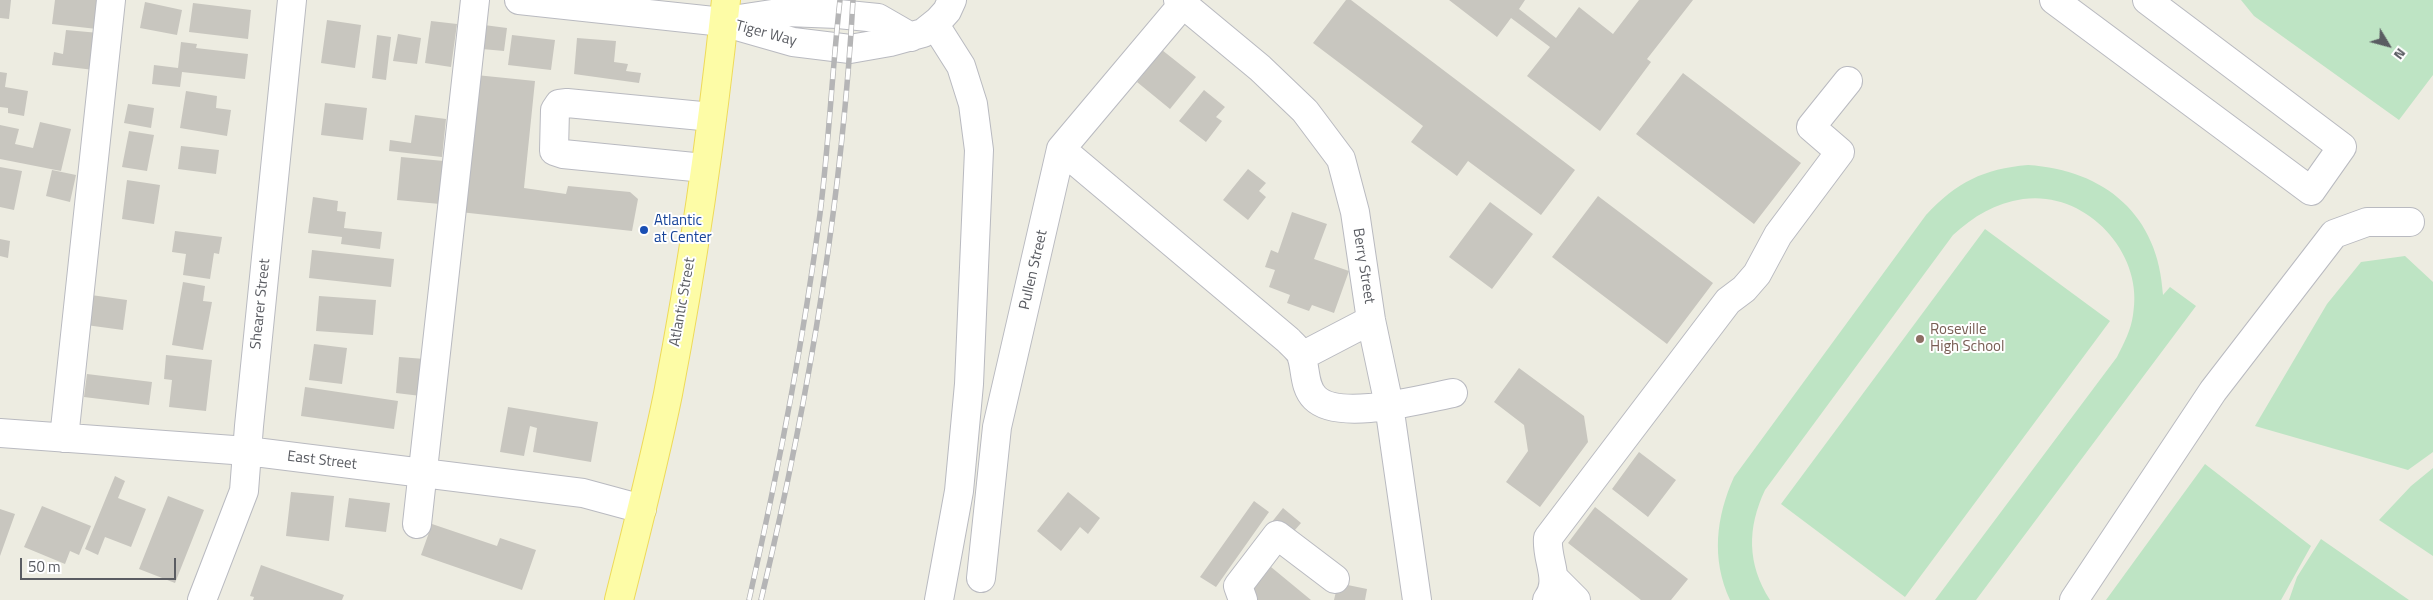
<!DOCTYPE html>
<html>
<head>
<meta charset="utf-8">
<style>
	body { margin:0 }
	#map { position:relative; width:2433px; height:600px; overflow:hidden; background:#edece1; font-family:"Titillium Web",sans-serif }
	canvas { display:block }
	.north { position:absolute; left:2363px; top:20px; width:50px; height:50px; -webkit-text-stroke:4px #fff; paint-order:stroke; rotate:127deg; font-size:14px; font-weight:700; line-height:20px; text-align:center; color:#5a5c62 }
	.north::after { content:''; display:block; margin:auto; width:18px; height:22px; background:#5a5c62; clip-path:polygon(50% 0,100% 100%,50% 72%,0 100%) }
	.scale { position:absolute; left:20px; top:558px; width:156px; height:22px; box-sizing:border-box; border:2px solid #5a5c62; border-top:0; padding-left:6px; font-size:15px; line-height:18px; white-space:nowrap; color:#5a5c62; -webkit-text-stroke:4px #fff; paint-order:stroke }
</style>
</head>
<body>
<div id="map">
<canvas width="2433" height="600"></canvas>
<div class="north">N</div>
<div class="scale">50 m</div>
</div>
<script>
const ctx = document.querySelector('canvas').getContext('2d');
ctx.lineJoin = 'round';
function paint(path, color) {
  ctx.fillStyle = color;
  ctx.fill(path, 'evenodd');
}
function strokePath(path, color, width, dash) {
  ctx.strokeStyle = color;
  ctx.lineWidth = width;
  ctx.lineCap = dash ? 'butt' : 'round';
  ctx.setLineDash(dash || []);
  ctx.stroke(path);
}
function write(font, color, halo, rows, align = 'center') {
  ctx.font = font + ' "Titillium Web",sans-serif';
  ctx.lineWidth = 4;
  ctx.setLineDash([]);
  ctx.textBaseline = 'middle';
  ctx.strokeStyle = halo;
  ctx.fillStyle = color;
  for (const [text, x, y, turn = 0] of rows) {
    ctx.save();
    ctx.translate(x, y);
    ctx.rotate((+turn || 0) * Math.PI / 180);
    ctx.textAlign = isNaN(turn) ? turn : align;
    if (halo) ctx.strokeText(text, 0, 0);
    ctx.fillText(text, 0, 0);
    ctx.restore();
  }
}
const green = new Path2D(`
	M 2241,0 L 2433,0 L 2433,75 L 2399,120 L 2254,16 Z
	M 2028,165 C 2105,170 2159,215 2163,295 L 2170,287 L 2196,306 L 1976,600 L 1935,600 L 2117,357 C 2124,343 2131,330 2133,315 C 2145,253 2086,190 2023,199 C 1995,203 1974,216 1953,235 L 1765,490 C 1747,528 1747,564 1770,600 L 1730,600 C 1711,559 1716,517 1734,477 L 1926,215 C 1957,182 1983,169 2028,165 Z
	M 1985,229 L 2110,321 L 1905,597 L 1781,504 Z
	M 2405,256 L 2433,282 L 2433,452 L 2408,470 L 2255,426 L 2327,304 L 2361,262 Z
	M 2205,464 L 2311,546 L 2281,600 L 2106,600 Z
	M 2433,468 L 2433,556 L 2379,520 L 2411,486 Z
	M 2321,539 L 2409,600 L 2289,600 L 2297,577 Z`);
const building = new Path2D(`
	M 0,0 L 11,0 L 9,19 L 0,18 Z
	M 55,0 L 100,0 L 97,29 L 52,24 Z
	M 1346,0 L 1351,0 L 1575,170 L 1541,215 L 1468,161 L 1457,176 L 1411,142 L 1423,126 L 1313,43 Z
	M 1449,0 L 1525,0 L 1519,9 L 1556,38 L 1579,7 L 1613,34 L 1639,0 L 1693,0 L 1647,59 L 1651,62 L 1600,131 L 1527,76 L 1550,47 L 1511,18 L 1497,37 Z
	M 145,2 L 182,10 L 177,35 L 140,28 Z
	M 193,3 L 251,10 L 248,39 L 189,32 Z
	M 327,20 L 361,25 L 355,68 L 321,63 Z
	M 431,21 L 457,24 L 451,67 L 425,63 Z
	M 484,25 L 507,28 L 504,51 L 482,49 Z
	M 66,30 L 99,33 L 94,70 L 52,65 L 54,52 L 63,54 Z
	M 398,34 L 421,38 L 417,64 L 393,61 Z
	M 377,35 L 391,37 L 386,80 L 372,78 Z
	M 512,35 L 555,40 L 551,70 L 508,65 Z
	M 577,38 L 616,41 L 614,62 L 628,64 L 626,71 L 641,73 L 639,83 L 574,74 Z
	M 181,42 L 197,44 L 196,48 L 248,54 L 245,79 L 182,72 L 180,87 L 152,84 L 154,65 L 178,68 Z
	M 1162,50 L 1196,77 L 1170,109 L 1137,82 Z
	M 0,72 L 7,73 L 5,87 L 28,91 L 24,116 L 8,113 L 8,108 L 0,107 Z
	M 1683,73 L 1801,163 L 1754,224 L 1636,134 Z
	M 476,75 L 535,81 L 524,188 L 566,194 L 568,186 L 630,192 L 638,199 L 632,231 L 460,212 Z
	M 1204,90 L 1225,107 L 1216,117 L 1222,121 L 1206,142 L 1179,121 Z
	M 186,91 L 217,96 L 216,108 L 231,110 L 227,136 L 180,128 Z
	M 325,103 L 367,108 L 363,140 L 321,135 Z
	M 128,104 L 154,108 L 151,128 L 124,123 Z
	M 415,115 L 446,119 L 442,157 L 389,151 L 390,140 L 411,143 Z
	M 40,122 L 71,129 L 61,171 L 0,159 L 0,125 L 19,129 L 15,144 L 33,148 Z
	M 129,131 L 154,135 L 147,171 L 122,167 Z
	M 181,146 L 219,150 L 216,174 L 178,169 Z
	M 401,157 L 444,161 L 440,204 L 397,200 Z
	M 0,167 L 22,171 L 14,210 L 0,207 Z
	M 1248,169 L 1266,183 L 1259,191 L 1266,197 L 1248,220 L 1223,200 Z
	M 52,170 L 76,175 L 70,202 L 46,196 Z
	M 127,180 L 160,185 L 154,224 L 122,219 Z
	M 1598,196 L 1713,283 L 1667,344 L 1552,257 Z
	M 313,197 L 338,201 L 337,211 L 346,212 L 344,228 L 382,232 L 380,249 L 341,244 L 342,237 L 308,233 Z
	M 1490,202 L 1533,234 L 1492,289 L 1449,257 Z
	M 1292,212 L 1327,224 L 1314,259 L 1349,271 L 1334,313 L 1312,305 L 1309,311 L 1287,303 L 1290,295 L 1269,287 L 1275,270 L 1265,267 L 1271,250 L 1278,253 Z
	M 175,231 L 222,237 L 219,254 L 214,253 L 210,279 L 183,275 L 186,254 L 172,252 Z
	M 0,239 L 10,241 L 8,258 L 0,256 Z
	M 312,250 L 394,259 L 391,287 L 309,278 Z
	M 183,282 L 205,286 L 203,301 L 212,302 L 203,350 L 172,345 Z
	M 91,295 L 127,300 L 123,330 L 86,325 Z
	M 319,296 L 376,300 L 373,335 L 316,331 Z
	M 314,344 L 347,348 L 342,384 L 309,380 Z
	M 166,355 L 212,360 L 206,411 L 169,407 L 172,380 L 164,379 Z
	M 399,357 L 425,359 L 421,396 L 396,393 Z
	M 1519,368 L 1584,416 L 1588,442 L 1540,507 L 1506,482 L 1528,451 L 1524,425 L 1494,402 Z
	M 87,374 L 152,382 L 149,405 L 84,397 Z
	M 305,387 L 398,401 L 394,429 L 301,416 Z
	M 508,407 L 598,422 L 591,462 L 533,452 L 537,428 L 530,426 L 524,456 L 500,452 Z
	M 1639,452 L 1676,480 L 1648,517 L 1612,489 Z
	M 115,476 L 125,481 L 118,498 L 146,509 L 131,547 L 105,537 L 98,555 L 85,549 Z
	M 291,492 L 334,496 L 329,541 L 286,536 Z
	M 1068,492 L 1100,518 L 1088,534 L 1080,527 L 1061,551 L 1037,531 Z
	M 168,496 L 204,510 L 175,583 L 139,569 Z
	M 349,498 L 390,503 L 386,532 L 345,527 Z
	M 1254,501 L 1269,512 L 1216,587 L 1200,577 Z
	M 42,506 L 91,526 L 79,555 L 70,551 L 65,564 L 24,547 Z
	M 1595,507 L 1688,579 L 1671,600 L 1641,600 L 1568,543 Z
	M 1283,508 L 1301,523 L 1288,538 L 1271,523 Z
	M 0,509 L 15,514 L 0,556 Z
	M 432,524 L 497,546 L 500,538 L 536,550 L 522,590 L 421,555 Z
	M 261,565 L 344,595 L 342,600 L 253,600 L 254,597 L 250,596 Z
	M 1271,567 L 1311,600 L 1248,600 L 1246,598 Z
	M 1338,583 L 1367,589 L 1365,600 L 1334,600 Z`);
const minor = new Path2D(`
	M 519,0 L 723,22 L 793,42 L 850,49 L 890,42 L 923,33 L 938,21 L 947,11 L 952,0
	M 1178,0 L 1260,68 L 1305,111 L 1341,159 L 1355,212 L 1371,320 L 1389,405 L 1417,600
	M 2054,0 L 2311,191 L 2342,147 L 2147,0
	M 732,20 L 786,12 L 838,14 L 878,18 L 911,37
	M 935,25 L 961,66 L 973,104 L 979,150 L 969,384 L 959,491 L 939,600
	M 1061,149 L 1288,340 C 1293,345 1301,352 1302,358 C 1306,371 1304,387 1315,398 C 1339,422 1422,399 1453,393
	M 704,168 L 563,154 L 554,151 L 555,110 L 559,104 L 567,103 L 712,117
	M 1302,356 L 1371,320
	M 0,433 L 247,451 L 583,493 L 642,509
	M 64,438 L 111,0
	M 417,524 L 475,0
	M 981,578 L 997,427 L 1061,149 L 1183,4
	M 1555,579 L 1576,600
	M 202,600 L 244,491 L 249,426 L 292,0
	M 1243,600 L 1238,586 L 1277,535 L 1335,579
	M 1547,600 C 1562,580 1546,561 1548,538 L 1728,301 L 1744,289 L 1757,274 L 1778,235 L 1840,152 L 1811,127 L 1848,81
	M 2074,600 L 2213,391 L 2334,234 L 2367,222 L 2410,222`);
const major = new Path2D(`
	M 619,600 C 636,532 654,463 668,394 C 693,264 712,132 726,0`);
const rail = new Path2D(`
	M 749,600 C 778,472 803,344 820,214 C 829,143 832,71 840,0
	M 761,600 C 808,403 842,202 853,0`);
const markers = [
	[644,230,5,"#1a4fb4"],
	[1920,339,5,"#8d6e63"]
];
const streetNames = [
	["Tiger Way",766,34,15],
	["Berry Street",1363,266,81],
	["Pullen Street",1034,270,-77],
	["Atlantic Street",683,302,-80],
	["Shearer Street",261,304,-84],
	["East Street",322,461,7]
];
const transitNames = [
	["Atlantic",654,221],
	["at Center",654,238]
];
const educationNames = [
	["Roseville",1930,330],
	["High School",1930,347]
];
paint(green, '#bee4c4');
paint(building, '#c8c6bf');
strokePath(minor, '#b9bac0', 30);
strokePath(major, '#eeda59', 30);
strokePath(minor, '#fff', 28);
strokePath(major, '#fdfca6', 28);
strokePath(rail, '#b5b5b6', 5.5);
strokePath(rail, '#fff', 4, [11]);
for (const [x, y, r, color] of markers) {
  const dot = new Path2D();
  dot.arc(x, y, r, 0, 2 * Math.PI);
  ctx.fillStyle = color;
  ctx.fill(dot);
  strokePath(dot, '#fff', 2);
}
write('15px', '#5a5c62', '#fff', streetNames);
write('15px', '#164399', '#fff', transitNames, 'left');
write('15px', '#785e54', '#fff', educationNames, 'left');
</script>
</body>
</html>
